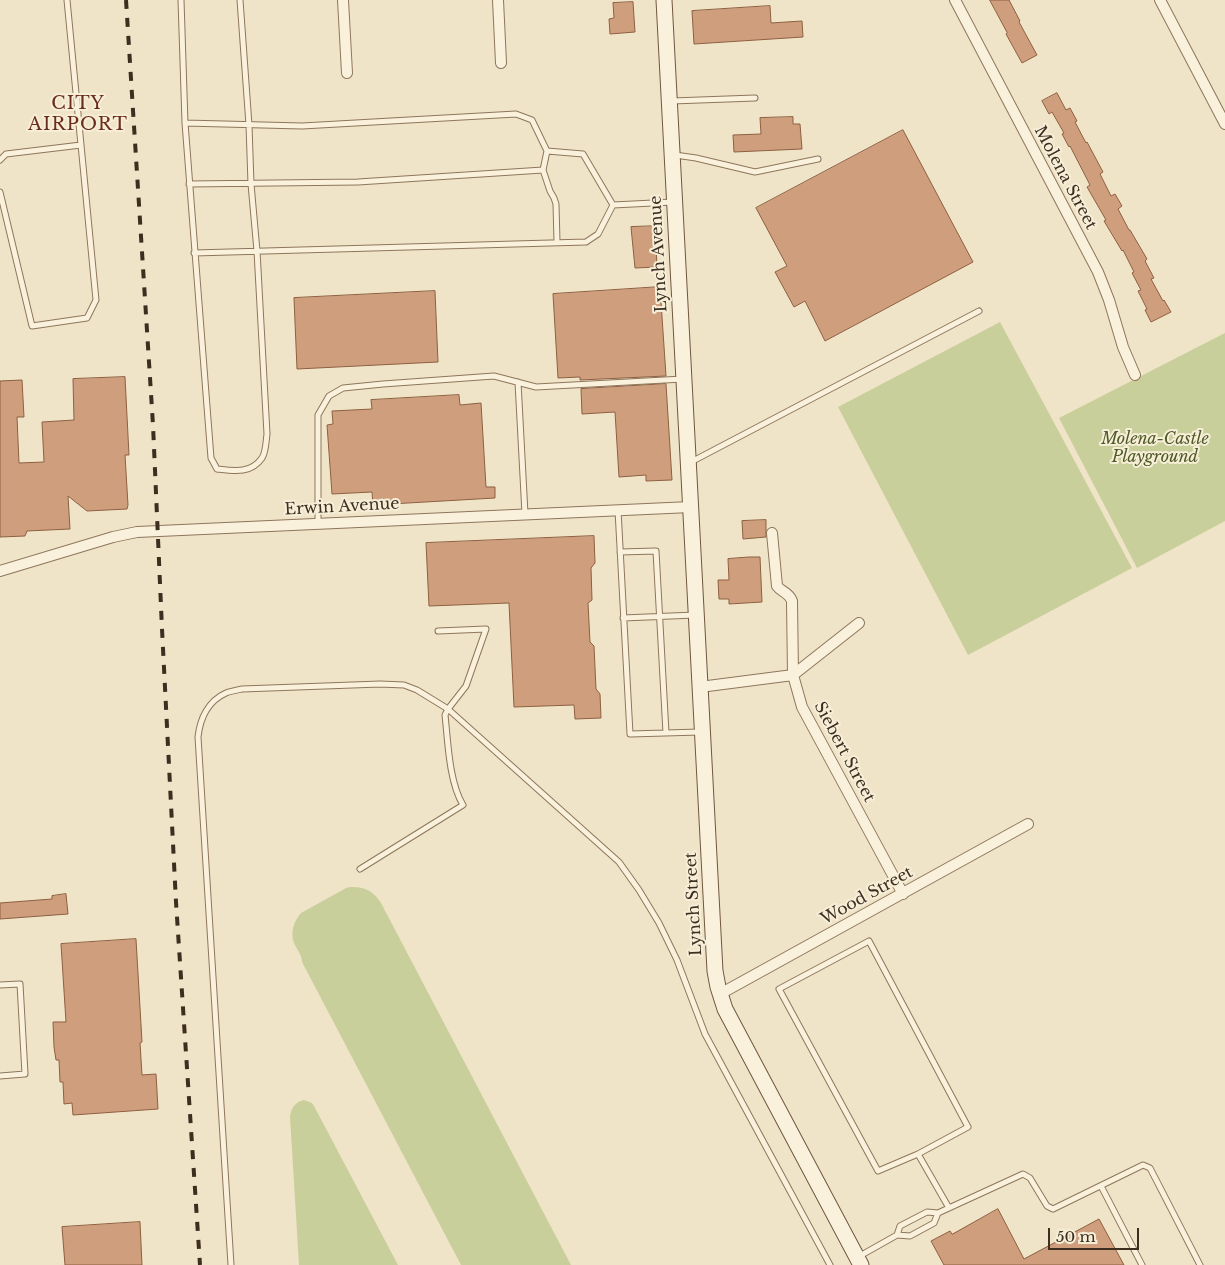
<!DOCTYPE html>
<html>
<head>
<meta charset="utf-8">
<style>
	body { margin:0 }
	#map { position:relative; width:1225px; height:1265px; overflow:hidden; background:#f0e4c8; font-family:"Libre Baskerville",serif }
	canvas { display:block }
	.scale { position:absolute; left:1048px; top:1228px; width:91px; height:22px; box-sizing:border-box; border:2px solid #3d2e20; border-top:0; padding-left:6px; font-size:15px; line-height:18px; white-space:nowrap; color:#3d2e20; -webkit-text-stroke:4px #f7eed8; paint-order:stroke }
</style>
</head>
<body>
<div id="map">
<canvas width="1225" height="1265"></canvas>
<div class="scale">50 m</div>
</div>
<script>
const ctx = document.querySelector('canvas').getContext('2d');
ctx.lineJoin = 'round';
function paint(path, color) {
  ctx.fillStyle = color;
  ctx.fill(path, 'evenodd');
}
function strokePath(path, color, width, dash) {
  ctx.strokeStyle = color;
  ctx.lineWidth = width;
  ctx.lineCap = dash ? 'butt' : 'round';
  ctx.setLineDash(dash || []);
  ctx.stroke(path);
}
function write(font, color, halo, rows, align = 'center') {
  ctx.font = font + ' "Libre Baskerville",serif';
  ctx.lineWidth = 4;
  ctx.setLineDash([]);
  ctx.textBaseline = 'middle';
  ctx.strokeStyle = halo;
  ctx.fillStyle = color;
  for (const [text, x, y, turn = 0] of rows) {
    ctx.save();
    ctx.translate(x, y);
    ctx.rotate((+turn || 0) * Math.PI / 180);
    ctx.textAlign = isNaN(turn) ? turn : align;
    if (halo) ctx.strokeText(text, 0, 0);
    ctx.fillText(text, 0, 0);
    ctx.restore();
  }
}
const green = new Path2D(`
	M 1000,322 L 1132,568 L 968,655 L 838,407 Z
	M 1225,333 L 1225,521 L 1137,568 L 1059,418 Z
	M 350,887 C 364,886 374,891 381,903 L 571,1265 L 461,1265 L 302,962 C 302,955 297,950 294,943 C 290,932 294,921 301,913 L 346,888 Z
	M 304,1100 L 312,1103 L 314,1106 L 398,1265 L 299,1265 L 290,1117 C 291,1108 295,1102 304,1100 Z`);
const building = new Path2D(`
	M 990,0 L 1009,0 L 1020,21 L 1019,22 L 1037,55 L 1022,63 L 1006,34 L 1007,33 Z
	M 633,2 L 635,32 L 610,34 L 609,19 L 614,18 L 613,3 Z
	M 770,6 L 771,23 L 802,21 L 803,37 L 694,44 L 692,11 Z
	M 1057,93 L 1066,110 L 1070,108 L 1077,121 L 1075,122 L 1086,143 L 1087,142 L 1103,172 L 1100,174 L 1111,196 L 1115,194 L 1122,206 L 1118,209 L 1129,230 L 1130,230 L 1147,259 L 1145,261 L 1154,278 L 1151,279 L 1163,301 L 1164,300 L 1171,312 L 1151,322 L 1145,310 L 1147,309 L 1138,291 L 1141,290 L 1132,273 L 1134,272 L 1123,250 L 1122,251 L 1104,221 L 1106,220 L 1087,187 L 1090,185 L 1070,146 L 1069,147 L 1062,134 L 1064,133 L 1052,112 L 1049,114 L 1042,101 Z
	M 793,117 L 793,124 L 800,124 L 802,149 L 734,152 L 733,135 L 761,134 L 760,118 Z
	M 903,130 L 973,262 L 825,341 L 805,301 L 794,307 L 775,272 L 787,266 L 756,208 Z
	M 658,226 L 659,244 L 656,244 L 657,267 L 635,268 L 631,227 Z
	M 660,287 L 666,376 L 580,380 L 580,377 L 558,378 L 553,294 Z
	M 435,291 L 438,362 L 297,369 L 294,298 Z
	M 125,377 L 129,455 L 125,455 L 128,505 L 127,509 L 87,511 L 68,496 L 70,529 L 27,531 L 25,536 L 0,537 L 0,381 L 22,380 L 24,417 L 17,417 L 19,463 L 44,462 L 42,422 L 74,420 L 73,379 Z
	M 666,384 L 672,480 L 646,481 L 646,475 L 619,477 L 615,412 L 582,414 L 581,389 Z
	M 459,395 L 460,405 L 481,403 L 486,487 L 495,487 L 495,498 L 373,505 L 372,492 L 332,494 L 327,425 L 333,424 L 332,411 L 372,409 L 371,400 Z
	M 766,520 L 766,537 L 743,539 L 742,521 Z
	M 594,536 L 595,563 L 591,568 L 592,600 L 588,603 L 590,642 L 594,646 L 596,689 L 600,694 L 601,718 L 575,719 L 574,705 L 514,707 L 509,603 L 429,606 L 426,543 Z
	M 749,557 L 760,557 L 762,602 L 729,604 L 729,599 L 719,599 L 718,580 L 729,580 L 728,559 Z
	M 66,894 L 68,914 L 0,919 L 0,903 L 52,899 L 52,896 Z
	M 136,939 L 142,1042 L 140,1043 L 142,1075 L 156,1074 L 158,1109 L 73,1115 L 72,1103 L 64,1104 L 63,1082 L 60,1082 L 59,1060 L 56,1060 L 54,1047 L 53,1022 L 66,1022 L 61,944 Z
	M 998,1209 L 1024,1259 L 1099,1219 L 1124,1265 L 944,1265 L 931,1241 L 950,1231 L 952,1234 Z
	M 140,1222 L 142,1265 L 65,1265 L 62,1227 Z`);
const lane = new Path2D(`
	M 181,0 L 185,123
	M 240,0 L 249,125 L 251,184 L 257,251 L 267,434 C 266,441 266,452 262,458 C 251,474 234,471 217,469 L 211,458 L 185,123 L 302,126 L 516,114 L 532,120 L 547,151 L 583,154 L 613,205
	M 672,101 L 755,98
	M 675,155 L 696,158 L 755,172 L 818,159
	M 0,160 L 6,154 L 81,145
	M 543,170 L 550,191 L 554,198 L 556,204 L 557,242
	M 189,184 L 358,182 L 543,170 L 547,151
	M 0,192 L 32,326 L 87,318 L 96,300 L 67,0
	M 613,205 L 673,202
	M 194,253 L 586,242 L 598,234 L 613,205
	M 518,382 L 525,514
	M 691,462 L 979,311
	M 618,510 L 630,734 L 700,732
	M 318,523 L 318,415 L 329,396 L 343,388 L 383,384 L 494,376 L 536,387 L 683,379
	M 620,552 L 656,551 L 666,733
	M 623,618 L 695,615
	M 438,631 L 486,629 L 466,686 L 448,709 L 619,862 L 639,890 L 659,923 L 677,960 L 705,1034 L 830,1265
	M 0,985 L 20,984 L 25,1074 L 0,1076
	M 918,1154 L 878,1171 L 779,989 L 869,941 L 968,1127 L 918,1154 L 949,1208
	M 1101,1186 L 1142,1265
	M 897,1235 L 900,1226 L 927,1212 L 938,1213 L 1023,1174 L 1030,1178 L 1047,1206 L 1053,1209 L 1143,1165 L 1150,1168 L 1200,1265
	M 858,1257 L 897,1235 L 910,1236 L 934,1223 L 938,1213
	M 231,1265 L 198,737 C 200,719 208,701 226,693 C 231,691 237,690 242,689 L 380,684 L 404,685 L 417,690 L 448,709 L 445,715 C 448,742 449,782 463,805 L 360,869`);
const street = new Path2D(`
	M 343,0 L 347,73
	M 498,0 L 501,63
	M 955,0 L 1098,272 L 1109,300 L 1123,347 L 1135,375
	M 1160,0 L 1225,124
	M 772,533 L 777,586 C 781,592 789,592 792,601 L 793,675 L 802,707 L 903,894
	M 0,571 L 113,537 L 137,532 L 691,507
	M 700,687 L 793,675 L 859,623
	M 720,994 L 1028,824`);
const secondary = new Path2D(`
	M 664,0 L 715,971 L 718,987 L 725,1009 L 861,1265`);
const rail = new Path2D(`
	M 126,0 L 153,425 L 162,629 L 176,902 L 200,1265`);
const streetNames = [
	["Molena Street",1065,178,62],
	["Lynch Avenue",659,254,-93],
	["Erwin Avenue",342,507,-3],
	["Siebert Street",844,752,62],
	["Wood Street",867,896,-29],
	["Lynch Street",694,904,-93]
];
const parkNames = [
	["Molena-Castle",1155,439],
	["Playground",1155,457]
];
const neighbourhoodNames = [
	["CITY",78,104],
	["AIRPORT",78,125]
];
paint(green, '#c9cf9b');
paint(building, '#cf9f7d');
strokePath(building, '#8d5f41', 1);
strokePath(lane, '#8d765c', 7);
strokePath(street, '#8d765c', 12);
strokePath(secondary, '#6f573f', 17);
strokePath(lane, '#faf1dc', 5);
strokePath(street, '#faf1dc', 10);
strokePath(secondary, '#faf1dc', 15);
strokePath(rail, '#3d2e20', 4, [9, 9]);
write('16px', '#3d2e20', '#f7eed8', streetNames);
write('italic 16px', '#4d5a26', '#f7eed8', parkNames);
ctx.letterSpacing = '1px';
write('18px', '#6b2e1e', '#f7eed8', neighbourhoodNames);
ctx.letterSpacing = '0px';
</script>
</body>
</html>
